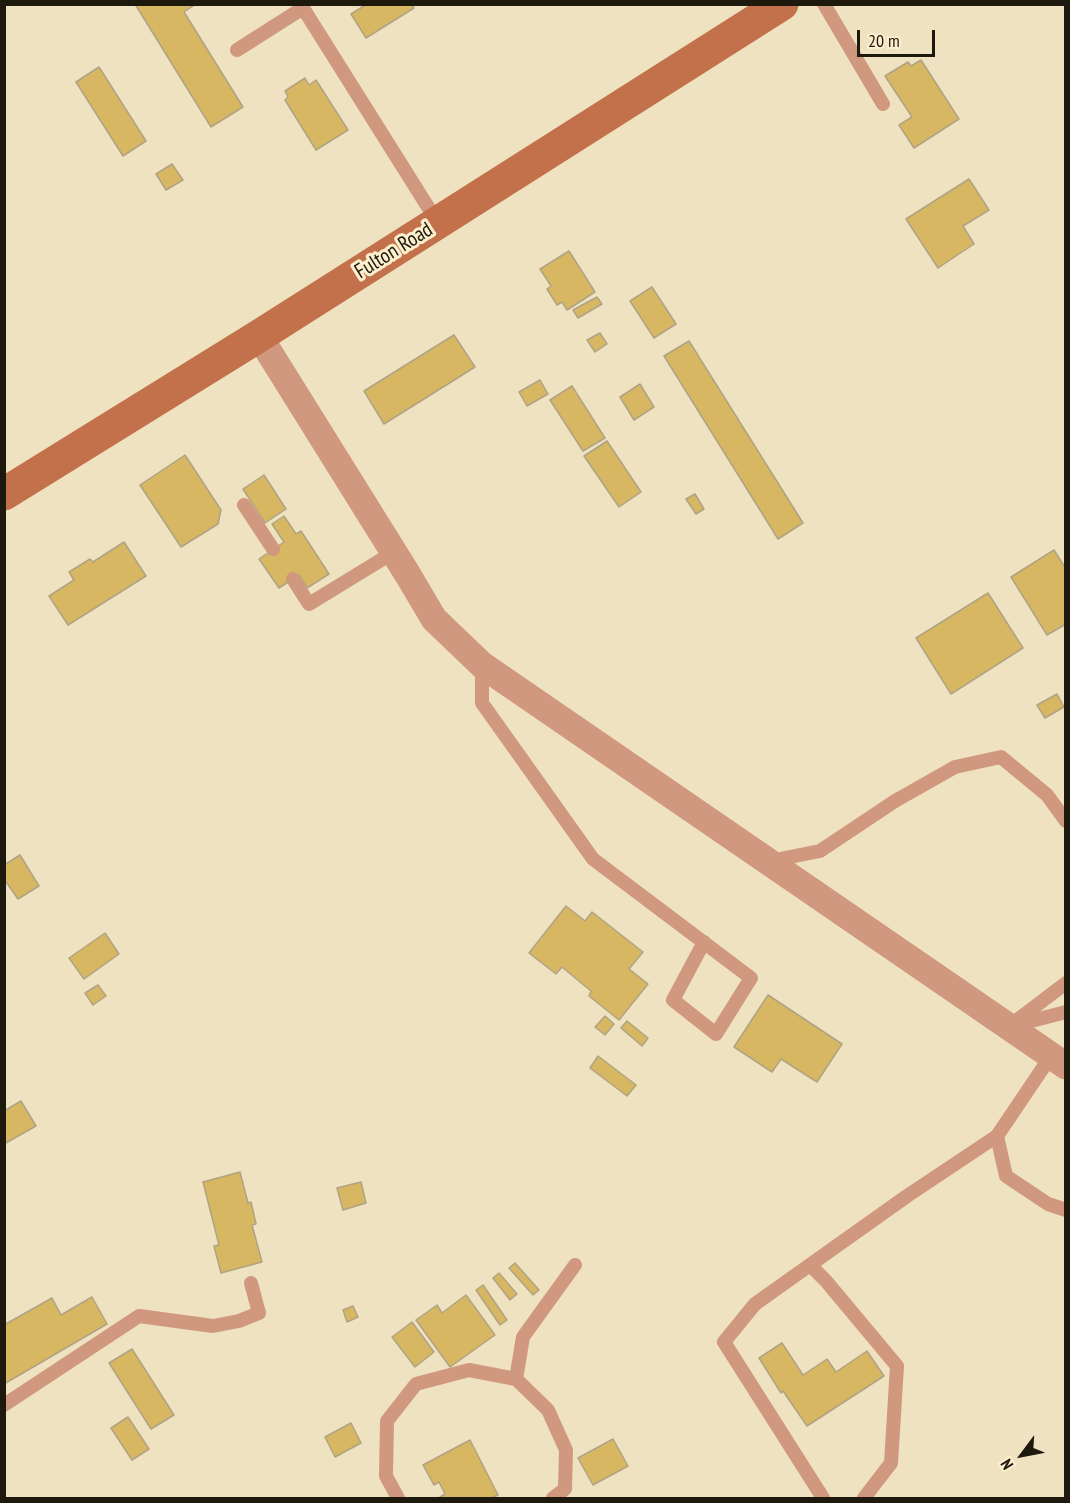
<!DOCTYPE html>
<html>
<head>
<meta charset="utf-8">
<style>
	body { margin:0 }
	#map { position:relative; width:1070px; height:1503px; overflow:hidden; background:#efe2c1; font-family:"PT Sans Narrow",sans-serif }
	canvas { display:block }
	.frame { position:absolute; inset:0; border:6px solid #1e190d; pointer-events:none }
	.north { position:absolute; left:992px; top:1425px; width:60px; height:60px; -webkit-text-stroke:4px #fcefce; paint-order:stroke; rotate:238deg; font-size:16px; font-weight:700; line-height:24px; text-align:center; color:#1e190d }
	.north::after { content:''; display:block; margin:auto; width:21px; height:27px; background:#1e190d; clip-path:polygon(50% 0,100% 100%,50% 72%,0 100%) }
	.scale { position:absolute; left:857px; top:30px; width:78px; height:27px; box-sizing:border-box; border:3px solid #1e190d; border-top:0; padding-left:8px; font-size:18px; line-height:21px; white-space:nowrap; color:#1e190d; -webkit-text-stroke:4px #fcefce; paint-order:stroke }
</style>
</head>
<body>
<div id="map">
<canvas width="1070" height="1503"></canvas>
<div class="frame"></div>
<div class="north">N</div>
<div class="scale">20 m</div>
</div>
<script>
const ctx = document.querySelector('canvas').getContext('2d');
ctx.lineJoin = 'round';
function paint(path, color) {
  ctx.fillStyle = color;
  ctx.fill(path, 'evenodd');
}
function strokePath(path, color, width, dash) {
  ctx.strokeStyle = color;
  ctx.lineWidth = width;
  ctx.lineCap = dash ? 'butt' : 'round';
  ctx.setLineDash(dash || []);
  ctx.stroke(path);
}
function write(font, color, halo, rows, align = 'center') {
  ctx.font = font + ' "PT Sans Narrow",sans-serif';
  ctx.lineWidth = 6;
  ctx.setLineDash([]);
  ctx.textBaseline = 'middle';
  ctx.strokeStyle = halo;
  ctx.fillStyle = color;
  for (const [text, x, y, turn = 0] of rows) {
    ctx.save();
    ctx.translate(x, y);
    ctx.rotate((+turn || 0) * Math.PI / 180);
    ctx.textAlign = isNaN(turn) ? turn : align;
    if (halo) ctx.strokeText(text, 0, 0);
    ctx.fillText(text, 0, 0);
    ctx.restore();
  }
}
const building = new Path2D(`
	M 135,4 L 196,4 L 184,12 L 243,107 L 211,127 Z
	M 367,4 L 412,4 L 414,8 L 366,38 L 351,14 Z
	M 921,60 L 959,119 L 914,148 L 899,125 L 912,117 L 885,76 L 908,62 L 911,66 Z
	M 99,67 L 146,141 L 123,156 L 76,82 Z
	M 305,78 L 309,85 L 316,80 L 348,130 L 316,150 L 285,100 L 288,97 L 285,91 Z
	M 172,164 L 183,180 L 166,190 L 156,174 Z
	M 969,179 L 989,210 L 963,226 L 974,244 L 938,268 L 906,219 Z
	M 569,251 L 595,292 L 567,310 L 562,302 L 557,305 L 547,289 L 551,286 L 540,269 Z
	M 652,287 L 676,324 L 654,338 L 630,301 Z
	M 597,297 L 602,304 L 578,318 L 573,310 Z
	M 600,333 L 607,344 L 595,352 L 587,340 Z
	M 454,335 L 475,367 L 384,424 L 364,391 Z
	M 689,341 L 803,523 L 778,539 L 664,356 Z
	M 540,380 L 548,394 L 527,406 L 519,392 Z
	M 640,384 L 654,407 L 634,420 L 620,397 Z
	M 572,386 L 605,438 L 583,451 L 550,400 Z
	M 607,441 L 641,492 L 619,507 L 584,456 Z
	M 185,455 L 221,510 L 218,524 L 181,547 L 140,485 Z
	M 264,475 L 286,509 L 265,523 L 243,489 Z
	M 695,494 L 704,509 L 696,514 L 686,499 Z
	M 284,516 L 296,534 L 301,531 L 329,574 L 307,588 L 299,575 L 279,588 L 259,559 L 284,542 L 272,524 Z
	M 124,542 L 146,576 L 68,625 L 49,596 L 74,580 L 69,572 L 90,559 L 93,562 Z
	M 1054,550 L 1066,569 L 1066,624 L 1047,635 L 1011,577 Z
	M 988,593 L 1023,648 L 951,694 L 916,638 Z
	M 1057,694 L 1064,707 L 1045,718 L 1037,705 Z
	M 20,855 L 39,886 L 18,899 L 4,879 L 4,865 Z
	M 566,906 L 585,921 L 592,912 L 643,952 L 629,969 L 648,984 L 619,1020 L 589,996 L 591,991 L 562,967 L 556,974 L 529,953 Z
	M 105,933 L 119,954 L 84,979 L 69,958 Z
	M 98,985 L 106,996 L 93,1005 L 85,993 Z
	M 768,995 L 842,1044 L 817,1082 L 781,1059 L 772,1072 L 734,1047 Z
	M 605,1016 L 614,1024 L 605,1035 L 595,1027 Z
	M 627,1021 L 648,1038 L 642,1046 L 621,1028 Z
	M 598,1056 L 636,1085 L 627,1096 L 590,1068 Z
	M 21,1101 L 36,1126 L 4,1144 L 4,1111 Z
	M 240,1172 L 248,1203 L 251,1202 L 256,1224 L 252,1225 L 262,1262 L 221,1273 L 214,1246 L 219,1245 L 203,1182 Z
	M 361,1182 L 366,1203 L 343,1210 L 337,1188 Z
	M 515,1263 L 539,1290 L 533,1295 L 509,1268 Z
	M 499,1273 L 517,1294 L 510,1300 L 493,1278 Z
	M 483,1285 L 507,1320 L 500,1325 L 476,1290 Z
	M 466,1295 L 495,1335 L 450,1367 L 416,1320 L 437,1305 L 442,1313 Z
	M 92,1297 L 107,1324 L 4,1384 L 4,1325 L 52,1298 L 61,1315 Z
	M 353,1306 L 358,1317 L 347,1322 L 343,1310 Z
	M 412,1322 L 434,1352 L 415,1367 L 392,1337 Z
	M 782,1343 L 803,1375 L 827,1359 L 836,1372 L 867,1351 L 884,1376 L 807,1426 L 783,1391 L 781,1393 L 759,1358 Z
	M 132,1349 L 174,1415 L 151,1429 L 109,1363 Z
	M 128,1417 L 149,1449 L 132,1460 L 111,1428 Z
	M 351,1423 L 361,1443 L 335,1457 L 325,1437 Z
	M 613,1439 L 628,1466 L 593,1485 L 578,1458 Z
	M 470,1440 L 498,1495 L 491,1498 L 441,1498 L 440,1497 L 445,1494 L 439,1482 L 434,1485 L 423,1465 Z`);
const lane = new Path2D(`
	M 824,4 L 883,104
	M 237,50 L 303,8 L 438,223
	M 244,505 L 273,549
	M 293,579 L 309,604 L 394,552
	M 482,665 L 482,703 L 593,859 L 751,978 L 716,1034 L 673,1000 L 704,942
	M 770,861 L 820,851 L 895,801 L 955,767 L 1001,757 L 1047,795 L 1066,821
	M 1066,983 L 1008,1027 L 1066,1012
	M 1051,1056 L 997,1136 L 1006,1176 L 1048,1204 L 1066,1210
	M 811,1266 L 826,1281 L 897,1366 L 891,1463 L 864,1498
	M 516,1379 L 523,1337 L 575,1265
	M 4,1405 L 139,1316 L 213,1326 L 239,1321 L 259,1313 L 251,1283
	M 398,1498 L 386,1476 L 387,1421 L 416,1384 L 469,1370 L 516,1379 L 548,1410 L 566,1450 L 565,1489 L 553,1498
	M 823,1498 L 724,1342 L 755,1304 L 907,1196 L 997,1136`);
const street = new Path2D(`
	M 259,336 L 408,575 L 434,619 L 482,665 L 1066,1066`);
const secondary = new Path2D(`
	M 4,494 L 259,336 L 782,4`);
const streetNames = [
	["Fulton Road",394,251,-32]
];
paint(building, '#d7b762');
strokePath(building, '#b0a384', 1.5);
strokePath(lane, '#d0987e', 14);
strokePath(street, '#d0987e', 27);
strokePath(secondary, '#c2714a', 33);
write('21px', '#1e190d', '#fcefce', streetNames);
</script>
</body>
</html>
